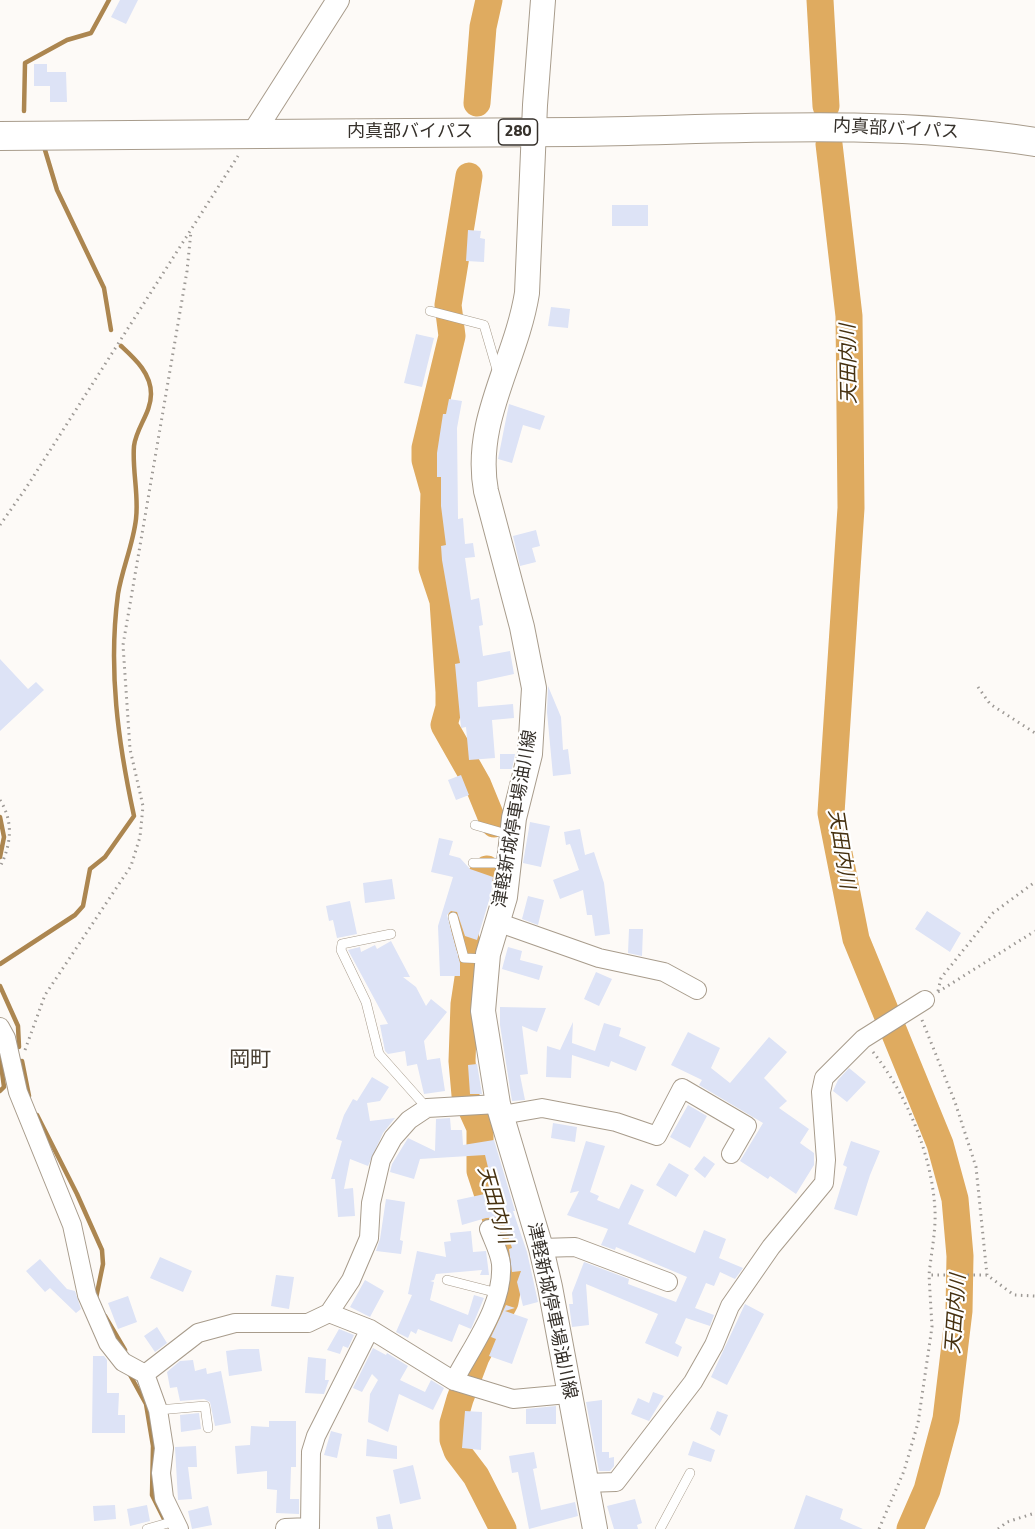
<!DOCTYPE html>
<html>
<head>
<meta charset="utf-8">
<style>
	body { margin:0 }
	canvas { display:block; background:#fdfaf7 }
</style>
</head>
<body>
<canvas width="1035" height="1529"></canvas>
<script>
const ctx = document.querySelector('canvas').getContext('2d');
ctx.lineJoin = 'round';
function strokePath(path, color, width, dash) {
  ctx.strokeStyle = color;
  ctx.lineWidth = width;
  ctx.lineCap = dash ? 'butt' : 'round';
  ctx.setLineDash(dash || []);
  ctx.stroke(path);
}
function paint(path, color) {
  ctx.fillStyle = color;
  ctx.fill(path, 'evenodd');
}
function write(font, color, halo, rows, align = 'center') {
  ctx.font = font + ' "Titillium Web","Noto Sans JP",sans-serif';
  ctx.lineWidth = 4.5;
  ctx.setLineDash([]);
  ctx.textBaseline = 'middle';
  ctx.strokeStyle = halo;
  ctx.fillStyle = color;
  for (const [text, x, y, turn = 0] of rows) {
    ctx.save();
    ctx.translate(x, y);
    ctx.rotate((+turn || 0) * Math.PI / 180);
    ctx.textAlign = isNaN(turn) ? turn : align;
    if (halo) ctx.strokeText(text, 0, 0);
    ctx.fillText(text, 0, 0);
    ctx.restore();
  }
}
const stream = new Path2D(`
	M 24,111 L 25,63 L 67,40 L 91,33 L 109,0
	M 45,150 L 57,190 L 104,288 L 111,330
	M 0,817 L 4,837 L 0,857
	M 0,964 L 75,915 L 83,906 L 90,869 L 105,857 L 134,816 C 118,742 108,669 118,594 C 122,569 133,545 136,519 C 139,495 132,470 134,446 C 136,428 151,413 151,394 C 151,373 135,359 121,346
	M 0,986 L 18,1026 L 19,1047
	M 0,1057 L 4,1087 L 0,1091
	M 22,1061 L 29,1096
	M 37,1115 L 77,1194 L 102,1250 L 103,1264 L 96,1298
	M 105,1316 L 125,1350
	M 129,1373 L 146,1404 L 153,1446 L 152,1495 L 164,1519`);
const river = new Path2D(`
	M 820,0 L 826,106
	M 477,103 L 483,27 L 489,0
	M 829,144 L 849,316 L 851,508 L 831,813 L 856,939 L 940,1144 L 955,1199 L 960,1256 L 959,1311 L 946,1419 L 927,1490 L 910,1529
	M 469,176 L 448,305 L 452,336 L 425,448 L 425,460 L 434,492 L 432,568 L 443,601 L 449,692 L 449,707 L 444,725 L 478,785 L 494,824
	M 487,869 L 473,885 L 462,915 L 466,940 L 472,952 L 464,1004 L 462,1061 L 465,1095 L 480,1128 L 480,1171 L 509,1259 L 509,1281 L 505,1302 L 476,1357 L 460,1399 L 453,1423 L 453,1440 L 457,1451 L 476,1476 L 503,1529`);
const building = new Path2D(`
	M 120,0 L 138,0 L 126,24 L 111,17 Z
	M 34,64 L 47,64 L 47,72 L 66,72 L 67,102 L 50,102 L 50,86 L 34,86 Z
	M 612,205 L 648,205 L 648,226 L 612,226 Z
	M 468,230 L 481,231 L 480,238 L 485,239 L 484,262 L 466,261 Z
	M 551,307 L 570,309 L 568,328 L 548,326 Z
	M 416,334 L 434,338 L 422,387 L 404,383 Z
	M 449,399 L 462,401 L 457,428 L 458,519 L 463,518 L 465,544 L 473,543 L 475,557 L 465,558 L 471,600 L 479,598 L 483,625 L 479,626 L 483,656 L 510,651 L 514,674 L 477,682 L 478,707 L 513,704 L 514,718 L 492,720 L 495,758 L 469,760 L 466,727 L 461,728 L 455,664 L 460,663 L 442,560 L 441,546 L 446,545 L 441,506 L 441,477 L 437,477 L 437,453 L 443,414 L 446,414 Z
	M 509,404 L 545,416 L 540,430 L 523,425 L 512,463 L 498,459 Z
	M 536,530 L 540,546 L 532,548 L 536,562 L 520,566 L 513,536 Z
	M 0,659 L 28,689 L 36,682 L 44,690 L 0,731 Z
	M 548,686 L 561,717 L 563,750 L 568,749 L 571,774 L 553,776 L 547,712 Z
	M 500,754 L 515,754 L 512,769 L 500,769 Z
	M 461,775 L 469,795 L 456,800 L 448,780 Z
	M 530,822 L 550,826 L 541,867 L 523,863 Z
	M 580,829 L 585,855 L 594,852 L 604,883 L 610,934 L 595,936 L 592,915 L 587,915 L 583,890 L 560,899 L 553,880 L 579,870 L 570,844 L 566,845 L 564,832 Z
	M 439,838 L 453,841 L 449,855 L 460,858 L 470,869 L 493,877 L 491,894 L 477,940 L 465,936 L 457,912 L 451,911 L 447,915 L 460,963 L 460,976 L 440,976 L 438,926 L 453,877 L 431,872 Z
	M 392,879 L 395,899 L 365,903 L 363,883 Z
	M 528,896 L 544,900 L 538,925 L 522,919 Z
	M 350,901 L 357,934 L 337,938 L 333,920 L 329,921 L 326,906 Z
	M 927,911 L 961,933 L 950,952 L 915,929 Z
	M 629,929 L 643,929 L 642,956 L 628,953 Z
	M 391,941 L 410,977 L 403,977 L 416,987 L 426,1006 L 431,999 L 447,1012 L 424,1041 L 427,1060 L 440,1058 L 445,1091 L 424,1094 L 417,1064 L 407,1066 L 405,1051 L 388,1054 L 385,1051 L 380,1025 L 388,1024 L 348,950 L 360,947 L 361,952 L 375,945 L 377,949 Z
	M 508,947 L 522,951 L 520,960 L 543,966 L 539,980 L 502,969 Z
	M 596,972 L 612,979 L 599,1006 L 584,999 Z
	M 500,1007 L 546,1008 L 537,1032 L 522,1026 L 528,1074 L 520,1075 L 525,1100 L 512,1101 L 500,1025 Z
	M 573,1022 L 572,1043 L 595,1051 L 604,1023 L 621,1028 L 619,1036 L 646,1047 L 636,1071 L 611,1061 L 609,1067 L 572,1055 L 571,1078 L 546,1077 L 547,1046 L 560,1050 Z
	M 688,1032 L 720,1048 L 711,1068 L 730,1083 L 769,1037 L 787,1052 L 764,1078 L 787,1101 L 779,1108 L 809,1129 L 800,1143 L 814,1153 L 814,1165 L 796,1194 L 770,1176 L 768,1179 L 740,1161 L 763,1123 L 699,1085 L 702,1080 L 671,1065 Z
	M 477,1064 L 482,1094 L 470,1094 L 468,1065 Z
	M 849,1068 L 866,1082 L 847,1102 L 833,1091 L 838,1080 Z
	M 372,1077 L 389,1087 L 380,1101 L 367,1103 L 370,1121 L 395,1118 L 383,1133 L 368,1166 L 350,1159 L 344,1189 L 353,1188 L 355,1216 L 338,1217 L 335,1179 L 331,1179 L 342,1141 L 336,1139 L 344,1115 L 353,1099 L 357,1101 Z
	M 688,1105 L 707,1116 L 690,1148 L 670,1137 Z
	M 450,1118 L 451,1130 L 462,1130 L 463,1145 L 494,1140 L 515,1211 L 513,1211 L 527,1252 L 538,1302 L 523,1306 L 517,1282 L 521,1271 L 512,1272 L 509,1249 L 512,1248 L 502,1217 L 486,1218 L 462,1225 L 457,1200 L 494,1192 L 485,1155 L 420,1159 L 414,1179 L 390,1172 L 392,1164 L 408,1138 L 435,1151 L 436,1119 Z
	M 553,1123 L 577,1127 L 575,1142 L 551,1138 Z
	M 586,1141 L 605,1146 L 590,1192 L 599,1196 L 597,1200 L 619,1209 L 631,1184 L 644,1190 L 628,1224 L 695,1253 L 704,1230 L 726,1239 L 719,1258 L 743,1268 L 735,1279 L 720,1272 L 714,1286 L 706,1283 L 695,1308 L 714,1315 L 710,1326 L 686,1318 L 675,1343 L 682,1347 L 678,1357 L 645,1343 L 658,1314 L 586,1284 L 589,1325 L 572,1327 L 569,1304 L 573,1304 L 572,1293 L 584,1262 L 629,1279 L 628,1284 L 676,1302 L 687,1277 L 616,1247 L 615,1250 L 601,1245 L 608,1229 L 567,1215 L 579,1191 L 570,1193 Z
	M 851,1141 L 880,1151 L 870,1175 L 857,1216 L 834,1209 L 847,1167 L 843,1165 Z
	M 704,1156 L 715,1164 L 705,1178 L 694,1169 Z
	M 669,1163 L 689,1175 L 676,1197 L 656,1185 Z
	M 386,1199 L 405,1202 L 400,1240 L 403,1241 L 401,1254 L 376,1251 L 380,1239 Z
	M 471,1231 L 473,1252 L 486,1251 L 489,1275 L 480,1275 L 482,1270 L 436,1274 L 434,1280 L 430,1281 L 434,1282 L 430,1300 L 468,1315 L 474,1295 L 484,1298 L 471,1329 L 459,1324 L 452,1342 L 418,1329 L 416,1334 L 411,1331 L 408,1338 L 396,1332 L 412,1295 L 408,1294 L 417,1251 L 446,1257 L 444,1242 L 451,1241 L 450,1233 Z
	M 160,1257 L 192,1271 L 183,1292 L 150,1278 Z
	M 40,1259 L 67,1289 L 75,1291 L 81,1309 L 76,1313 L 50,1288 L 45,1292 L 26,1271 Z
	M 276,1275 L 294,1277 L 289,1309 L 271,1306 Z
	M 365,1280 L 384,1291 L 370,1317 L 350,1307 Z
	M 128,1296 L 137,1322 L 118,1329 L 108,1303 Z
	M 745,1304 L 764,1314 L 727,1385 L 711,1377 Z
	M 506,1305 L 515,1308 L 505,1311 L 528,1319 L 512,1364 L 489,1356 L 496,1339 L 491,1337 Z
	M 157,1327 L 167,1343 L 155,1352 L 144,1336 Z
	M 339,1329 L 354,1335 L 348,1348 L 343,1346 L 340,1354 L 327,1350 Z
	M 373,1348 L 386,1355 L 387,1353 L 408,1366 L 400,1380 L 425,1392 L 431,1380 L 444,1388 L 433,1410 L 399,1394 L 388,1432 L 368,1422 L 370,1394 L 378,1380 L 372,1374 L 362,1392 L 353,1388 Z
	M 240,1349 L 259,1349 L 262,1371 L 229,1376 L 226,1351 Z
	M 93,1356 L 104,1356 L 107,1360 L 107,1393 L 119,1393 L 118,1415 L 125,1415 L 125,1433 L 92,1433 Z
	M 308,1357 L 326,1359 L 325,1380 L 329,1380 L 324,1394 L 305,1393 Z
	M 193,1360 L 195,1371 L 206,1368 L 207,1374 L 221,1371 L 231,1423 L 215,1426 L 210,1402 L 204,1399 L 180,1401 L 177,1387 L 170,1388 L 167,1372 L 180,1361 Z
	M 653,1392 L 664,1396 L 649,1421 L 631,1414 L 638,1398 L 649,1403 Z
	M 602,1400 L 602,1452 L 609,1452 L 609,1458 L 614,1457 L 614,1466 L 610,1471 L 599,1471 L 586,1402 Z
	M 556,1406 L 556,1424 L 526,1424 L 526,1409 Z
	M 465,1411 L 482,1412 L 481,1450 L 462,1448 Z
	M 717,1411 L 728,1415 L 720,1436 L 710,1429 Z
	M 199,1413 L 201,1429 L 181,1432 L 180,1415 Z
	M 269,1421 L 296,1421 L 296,1467 L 291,1467 L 290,1499 L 299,1499 L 299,1514 L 276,1513 L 277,1490 L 267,1489 L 267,1471 L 237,1474 L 235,1446 L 250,1445 L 251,1426 L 269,1427 Z
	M 331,1431 L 342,1434 L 337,1458 L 324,1455 Z
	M 367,1439 L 397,1446 L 397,1459 L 366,1456 Z
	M 693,1441 L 715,1450 L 711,1462 L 688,1455 Z
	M 196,1446 L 197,1467 L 188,1467 L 192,1499 L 178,1500 L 175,1447 Z
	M 534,1452 L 537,1468 L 533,1469 L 541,1510 L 575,1502 L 578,1516 L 529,1529 L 518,1472 L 512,1473 L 509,1456 Z
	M 413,1465 L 421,1499 L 400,1504 L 393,1470 Z
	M 806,1495 L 843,1509 L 840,1519 L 863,1529 L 794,1529 Z
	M 635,1499 L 642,1523 L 637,1525 L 638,1529 L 614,1529 L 607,1506 Z
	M 115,1505 L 116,1519 L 94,1521 L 93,1506 Z
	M 147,1505 L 150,1521 L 130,1526 L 127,1509 Z
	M 208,1506 L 212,1525 L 192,1529 L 188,1511 Z
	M 390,1514 L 393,1529 L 378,1529 L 376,1517 Z`);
const path = new Path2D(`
	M 0,525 L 26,488 L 238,156
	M 978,687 L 990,704 L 1035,733
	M 0,800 C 14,822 11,845 0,867
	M 938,991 L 941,978 L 993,913 L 1035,882
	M 938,992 L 1035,931
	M 922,1020 L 955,1102 L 976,1167 L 987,1275
	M 25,1050 L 45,995 L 131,866 L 140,837 L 143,806 L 130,749 L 123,645 L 187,271 L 191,231
	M 873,1052 C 907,1095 932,1155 935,1210 C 936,1231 931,1254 929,1275 L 987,1275 L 1014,1295 L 1035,1296
	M 879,1529 L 904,1471 L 918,1423 L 932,1327 L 929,1275
	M 998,1529 L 1007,1522 L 1035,1513`);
const service = new Path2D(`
	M 430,311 L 484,325 L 498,373
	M 475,825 L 510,835
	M 473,863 L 509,863
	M 453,917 L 464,958 L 487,959
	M 391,934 L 342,944 L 341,950 L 366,1002 L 379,1054 L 427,1108
	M 447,1280 L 498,1293
	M 158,1410 L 205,1406 L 208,1428
	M 147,1529 L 175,1521
	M 660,1529 L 690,1473`);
const minor = new Path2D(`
	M 497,922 L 599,958 L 664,972 L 697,990
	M 0,1027 L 6,1038 L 18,1092 L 72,1225 L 87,1295 L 108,1343 L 123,1362 L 145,1374 L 158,1410 L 164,1448 L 161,1473 L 164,1498 L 179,1529
	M 502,1115 L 542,1108 L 616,1122 L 657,1136 L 682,1088 L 747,1126 L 731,1154
	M 541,1248 L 575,1247 L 668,1282
	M 329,1313 L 370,1329 L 454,1381 C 472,1346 504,1305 501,1264 C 500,1253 493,1240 489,1229
	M 145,1374 L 198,1333 L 235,1323 L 308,1323 L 329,1313 L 351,1280 L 369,1238 L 371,1203 L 381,1160 L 393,1138 L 409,1120 L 427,1108 L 498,1104
	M 454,1381 L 513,1399 L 568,1394
	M 586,1483 L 616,1482 L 693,1382 L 714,1345 L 730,1306 L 771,1247 L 824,1183 L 826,1160 L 821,1092 L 824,1078 L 863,1039 L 925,1000
	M 285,1528 L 310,1527 L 311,1452 L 316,1436 L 370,1329`);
const tertiary = new Path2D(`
	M 254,132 L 338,0`);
const secondary = new Path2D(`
	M 543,0 L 535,105 L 527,293 C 516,362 473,420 486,491 L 522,627 L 534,688 L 530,754 L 514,818 L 505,897 L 488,954 L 483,1011 L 498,1104 L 541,1248 L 550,1287 L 595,1529`);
const trunk = new Path2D(`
	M 0,136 C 191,133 382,134 573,132 C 727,130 881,118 1035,142`);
const shields = [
	[518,132,39]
];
const shieldNames = [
	["280",518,132]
];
const streetNames = [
	["内真部バイパス",896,130,3],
	["内真部バイパス",410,133],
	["津軽新城停車場油川線",516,819,-80],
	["津軽新城停車場油川線",551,1311,78]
];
const waterNames = [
	["天田内川",850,364,-91],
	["天田内川",840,849,81],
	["天田内川",494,1205,74],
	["天田内川",957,1314,-86]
];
const quarterNames = [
	["岡町",250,1061]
];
strokePath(stream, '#ac8650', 4.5);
strokePath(river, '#dfab60', 27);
paint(building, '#dde3f6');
strokePath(service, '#a89c8c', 10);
strokePath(minor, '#a89c8c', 20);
strokePath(tertiary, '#a89c8c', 24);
strokePath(secondary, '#a89c8c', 26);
strokePath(trunk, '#a89c8c', 30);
strokePath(path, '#9d9995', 3, [1.5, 4.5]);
strokePath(service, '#fff', 9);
strokePath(minor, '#fff', 18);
strokePath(tertiary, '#fff', 22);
strokePath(secondary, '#fff', 24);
strokePath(trunk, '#fff', 28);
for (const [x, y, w] of shields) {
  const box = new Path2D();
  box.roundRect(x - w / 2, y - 13, w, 26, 4.5);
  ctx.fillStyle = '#fff';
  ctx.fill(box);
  strokePath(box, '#36312b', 1.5);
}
write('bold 16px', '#36312b', null, shieldNames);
write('18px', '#36312b', '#fff', streetNames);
write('italic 20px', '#463110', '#fff', waterNames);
write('21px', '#443a2c', '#fff', quarterNames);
</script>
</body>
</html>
